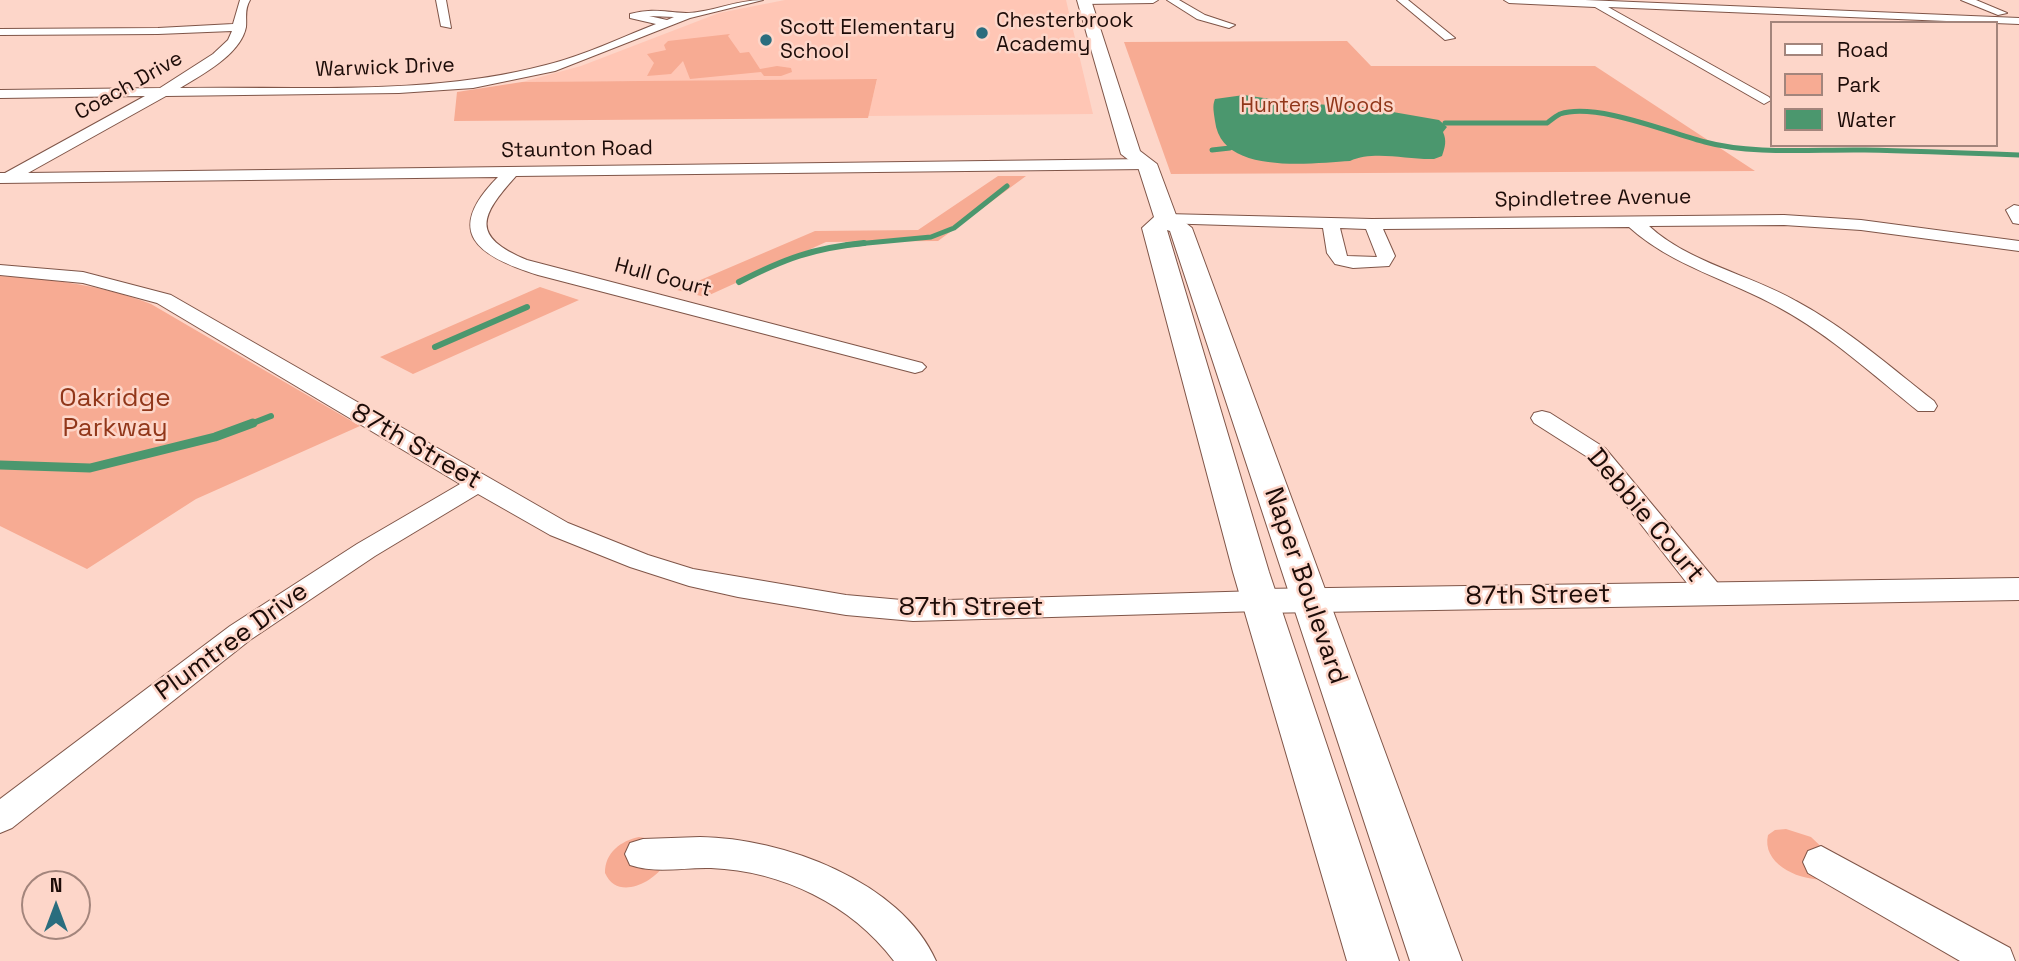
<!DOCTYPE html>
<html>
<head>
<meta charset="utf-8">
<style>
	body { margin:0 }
	#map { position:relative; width:2019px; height:961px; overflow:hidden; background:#fdd6c9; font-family:"Space Grotesk",sans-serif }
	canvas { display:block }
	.legend { position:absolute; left:1770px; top:21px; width:228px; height:126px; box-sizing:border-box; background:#fdd6c9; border:2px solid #a3857c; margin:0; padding:9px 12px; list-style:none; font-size:21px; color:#1d0c08 }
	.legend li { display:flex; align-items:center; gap:14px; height:35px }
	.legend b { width:35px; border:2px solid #a3857c }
	.north { position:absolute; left:21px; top:870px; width:70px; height:70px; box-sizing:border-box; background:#fdd6c9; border:2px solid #a3857c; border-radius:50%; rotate:0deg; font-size:19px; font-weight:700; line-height:28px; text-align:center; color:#1d0c08 }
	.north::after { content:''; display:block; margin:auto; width:24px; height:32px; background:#2a6d7e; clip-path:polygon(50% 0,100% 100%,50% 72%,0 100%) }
</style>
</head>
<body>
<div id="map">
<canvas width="2019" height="961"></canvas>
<ul class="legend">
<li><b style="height:9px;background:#fff"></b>Road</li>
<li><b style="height:19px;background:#f7ab93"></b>Park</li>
<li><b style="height:19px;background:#4b976e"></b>Water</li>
</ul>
<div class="north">N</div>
</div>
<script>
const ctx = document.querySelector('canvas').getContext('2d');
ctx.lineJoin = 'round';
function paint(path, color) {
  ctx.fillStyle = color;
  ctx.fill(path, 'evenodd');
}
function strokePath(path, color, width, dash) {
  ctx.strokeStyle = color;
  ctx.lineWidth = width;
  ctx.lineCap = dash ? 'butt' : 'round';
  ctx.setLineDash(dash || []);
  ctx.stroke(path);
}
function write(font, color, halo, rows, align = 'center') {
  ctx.font = font + ' "Space Grotesk",sans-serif';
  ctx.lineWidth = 5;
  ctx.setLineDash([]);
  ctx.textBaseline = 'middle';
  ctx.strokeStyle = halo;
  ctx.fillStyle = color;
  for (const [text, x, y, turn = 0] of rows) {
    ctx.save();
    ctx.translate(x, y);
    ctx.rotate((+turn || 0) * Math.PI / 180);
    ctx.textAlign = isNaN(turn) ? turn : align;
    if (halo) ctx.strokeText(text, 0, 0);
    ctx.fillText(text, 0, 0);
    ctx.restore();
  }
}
const built = new Path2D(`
	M 785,0 L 1066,0 L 1093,114 L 868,116 L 877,80 L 522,82 L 581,66 L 719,13 Z`);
const green = new Path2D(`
	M 730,34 L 728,36 L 740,53 L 749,52 L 760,69 L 777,66 L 791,68 L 792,72 L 781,76 L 764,76 L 761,72 L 690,79 L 683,61 L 671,74 L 647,76 L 654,63 L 647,54 L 666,50 L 664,45 L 668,41 Z
	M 1347,41 L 1371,66 L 1595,66 L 1755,171 L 1171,174 L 1124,42 Z
	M 877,79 L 868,118 L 454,121 L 457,92 L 522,82 Z
	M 998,176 L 1026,176 L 938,241 L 826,242 L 705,297 L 677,290 L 815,231 L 918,230 Z
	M 0,276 C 52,279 102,285 151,304 L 360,426 L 196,499 L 87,569 L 0,526 Z
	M 540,287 L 579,300 L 413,374 L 380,357 Z
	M 1786,829 L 1811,837 L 1831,856 L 1826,879 C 1802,882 1761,865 1768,835 L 1775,830 Z
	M 639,837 L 656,840 L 663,867 C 650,884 617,900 605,873 C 605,852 621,841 639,837 Z`);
const water = new Path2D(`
	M 1244,95 L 1297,103 L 1364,107 L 1439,120 L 1447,127 L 1443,132 C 1447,141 1445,147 1442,156 L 1434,159 C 1408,160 1374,150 1350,161 C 1312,163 1221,176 1215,121 C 1214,113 1212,106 1215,99 Z`);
const streamFar2 = new Path2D(`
	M 1445,123 L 1547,123 C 1551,120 1556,116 1560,114 C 1596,102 1670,133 1705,142 C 1752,155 1816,149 1865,150 C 1916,151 1968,153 2019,155
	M 1212,150 L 1230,148
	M 846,245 L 931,237 L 954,228 L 1007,186`);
const streamFar1 = new Path2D(`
	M 739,282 C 784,259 813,248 864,243
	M 435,347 L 527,307
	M 248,425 L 271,416`);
const stream = new Path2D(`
	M 0,465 L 90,468 L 215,437 L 253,423`);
const minor = new Path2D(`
	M 240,0 L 250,0 C 244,10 247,18 246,27 C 241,54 202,75 180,88 C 300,86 430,96 546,65 C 583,56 620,38 656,24 L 630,18 L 630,14 C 652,8 664,12 686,13 C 709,13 736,0 763,0 L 690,18 L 555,71 L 473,88 L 399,93 L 166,96 L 28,173 L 1147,159 L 1155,164 L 1147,169 L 516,176 C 480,216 470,236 527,260 L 922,363 L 926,367 L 922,371 L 915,373 L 538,275 C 477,256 443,232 498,177 L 0,183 L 0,173 L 5,173 L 145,96 L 0,98 L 0,90 L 160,88 L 213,54 L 228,40 L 232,31 L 158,34 L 0,35 L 0,29 L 158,28 L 233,24 ZM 649,16 L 674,17 L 667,20 Z
	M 436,0 L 446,0 L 451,28 L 441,26 Z
	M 1079,0 L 1158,0 L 1153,3 L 1084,4 Z
	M 1167,0 L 1179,0 L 1205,15 L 1235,25 L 1229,28 L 1197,19 Z
	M 1397,0 L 1408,0 L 1455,38 L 1445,40 Z
	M 1504,0 L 1585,0 L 2019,18 L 2019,24 L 1608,7 L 1769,97 L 1771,100 L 1764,104 L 1595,7 L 1509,3 Z
	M 1961,0 L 1976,0 L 2007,13 L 1998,15 Z
	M 2014,205 L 2019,206 L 2019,224 L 2013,223 L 2006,210 Z
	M 1166,214 L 1372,219 L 1784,215 L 1861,220 L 2019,241 L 2019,251 L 1861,230 L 1784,225 L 1649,226 C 1689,263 1749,274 1796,301 C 1846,328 1889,366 1934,401 L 1937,406 L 1934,411 L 1918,411 C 1873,375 1830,335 1780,308 C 1730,280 1672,266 1629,227 L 1383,229 L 1395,256 L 1389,266 L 1353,268 L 1335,264 L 1327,253 L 1323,228 L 1160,223 L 1158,219 L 1160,215 ZM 1340,228 L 1366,229 L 1377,257 L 1347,256 Z
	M 0,265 L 83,272 L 171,295 L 568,523 L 648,555 L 693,569 L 846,595 L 913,601 L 1260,591 L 1270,594 L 1274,601 L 1270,608 L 1260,611 L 913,621 L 846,615 L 738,597 L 689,586 L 630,567 L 550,535 L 478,494 L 375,556 L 250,640 L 12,828 L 0,833 L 0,799 L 230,626 L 357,544 L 460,484 L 157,303 L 83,283 L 0,275 Z
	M 1542,411 L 1550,413 L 1605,448 L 1721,587 L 1725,594 L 1721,601 L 1711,604 L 1701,601 L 1589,458 L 1534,423 L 1531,418 L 1534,413 Z
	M 700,837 C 782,838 901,881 936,961 L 894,961 C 851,904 782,871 711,868 C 685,867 656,874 630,865 L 625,854 L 630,843 L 643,839 Z
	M 1821,846 L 2010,948 L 2015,961 L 1960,961 L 1808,873 L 1803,862 L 1808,851 Z`);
const tertiary = new Path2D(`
	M 2019,578 L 2019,600 L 1260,613 L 1248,609 L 1243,601 L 1248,593 L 1260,589 Z`);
const secondary = new Path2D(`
	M 1077,0 L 1091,0 L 1140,151 L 1157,164 L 1176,215 L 1192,228 L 1462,961 L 1410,961 L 1170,231 L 1167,230 L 1269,572 L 1399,961 L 1347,961 L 1233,572 L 1142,228 L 1154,217 L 1138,167 L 1121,154 Z`);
const markers = [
	[982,33,7,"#2a6d7e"],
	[766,40,7,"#2a6d7e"]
];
const farPoinames = [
	["Chesterbrook",996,21],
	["Academy",996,45],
	["Scott Elementary",780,28],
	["School",780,52]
];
const farStreetnames = [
	["Warwick Drive",385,68,-2],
	["Coach Drive",129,86,-29],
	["Staunton Road",577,150,-1],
	["Spindletree Avenue",1593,199,-1],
	["Hull Court",663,278,15]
];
const farParknames = [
	["Hunters Woods",1317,106]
];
const parkNames = [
	["Oakridge",115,399],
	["Parkway",115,429]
];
const streetNames = [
	["87th Street",416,447,30],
	["Debbie Court",1645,516,50],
	["Naper Boulevard",1305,586,71],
	["87th Street",1538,596,-1],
	["87th Street",971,608],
	["Plumtree Drive",232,642,-36]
];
paint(built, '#ffc6b5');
paint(green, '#f7ab93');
paint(water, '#4b976e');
strokePath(streamFar2, '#4b976e', 5);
strokePath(streamFar1, '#4b976e', 6);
strokePath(stream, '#4b976e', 9);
strokePath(minor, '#7f5548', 2);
strokePath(tertiary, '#7f5548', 2);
strokePath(secondary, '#7f5548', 2);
paint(minor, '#fff');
paint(tertiary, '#fff');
paint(secondary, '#fff');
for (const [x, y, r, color] of markers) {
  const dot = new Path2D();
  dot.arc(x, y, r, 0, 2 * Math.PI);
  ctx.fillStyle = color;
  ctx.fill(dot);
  strokePath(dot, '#fdd6c9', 2.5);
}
write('21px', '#1d0c08', '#fdd6c9', farPoinames, 'left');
write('21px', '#1d0c08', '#fdd6c9', farStreetnames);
write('21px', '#91371a', '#fdd6c9', farParknames);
write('26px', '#91371a', '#fdd6c9', parkNames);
write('26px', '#1d0c08', '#fdd6c9', streetNames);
</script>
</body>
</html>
